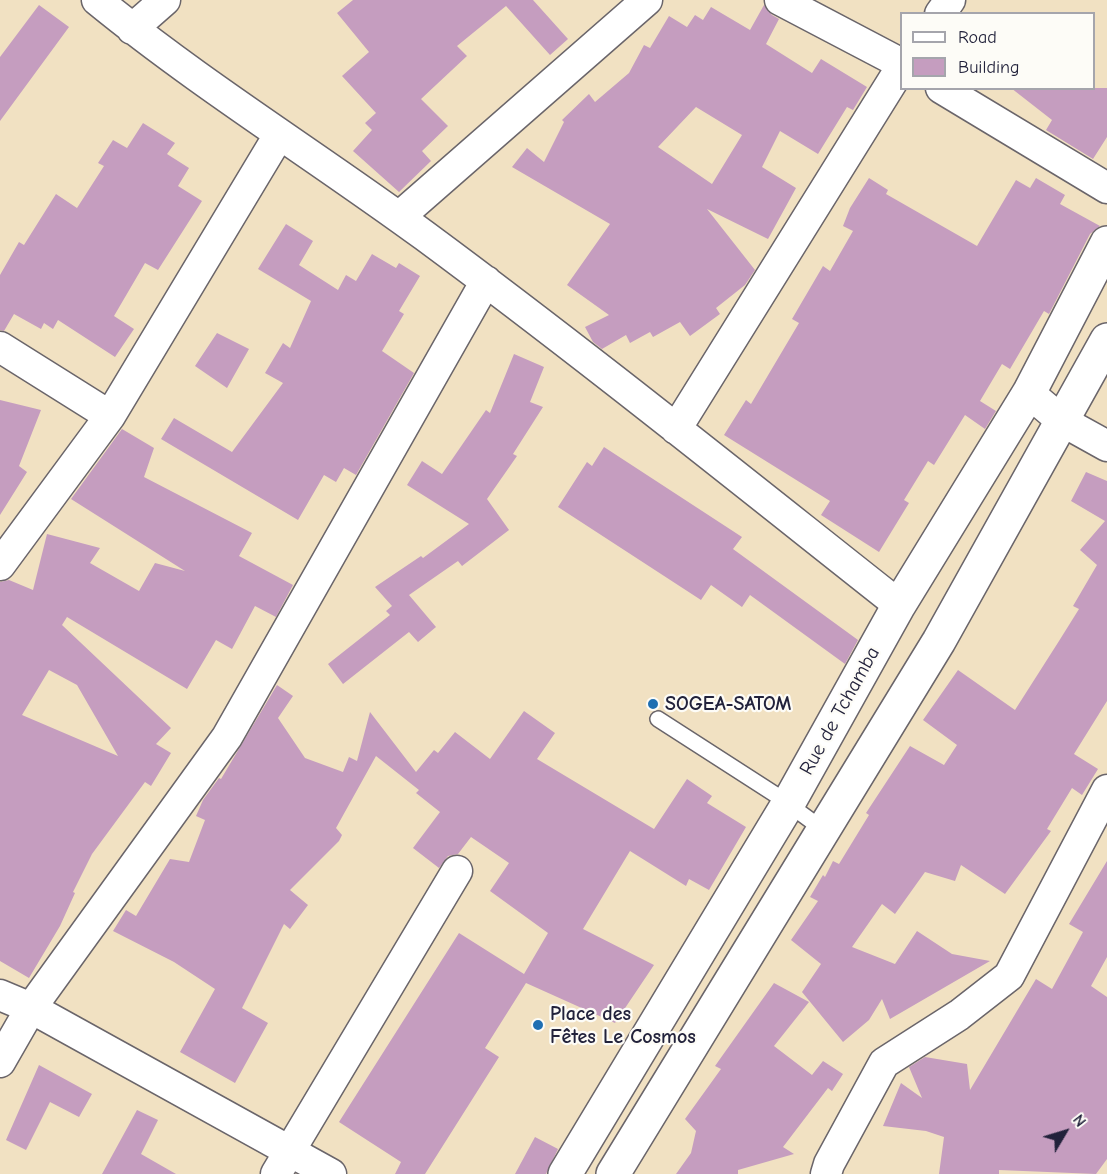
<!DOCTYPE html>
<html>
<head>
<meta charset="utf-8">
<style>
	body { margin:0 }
	#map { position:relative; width:1107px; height:1174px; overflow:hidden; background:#f1e1c2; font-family:"Comic Neue",sans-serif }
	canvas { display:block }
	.legend { position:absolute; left:900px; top:12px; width:195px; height:78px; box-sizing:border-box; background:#fdfcf7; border:2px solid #a5a5ac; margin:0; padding:8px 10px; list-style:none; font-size:18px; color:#22223b }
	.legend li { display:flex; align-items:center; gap:12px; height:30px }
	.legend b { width:30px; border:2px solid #a5a5ac }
	.north { position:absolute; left:1035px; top:1102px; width:60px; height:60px; -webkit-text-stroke:4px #fdfcf7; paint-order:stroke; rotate:52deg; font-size:16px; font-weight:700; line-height:24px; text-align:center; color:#22223b }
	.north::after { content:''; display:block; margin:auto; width:21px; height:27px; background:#22223b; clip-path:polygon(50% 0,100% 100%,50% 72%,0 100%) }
</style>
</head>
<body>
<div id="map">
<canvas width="1107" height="1174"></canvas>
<ul class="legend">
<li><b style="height:8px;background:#fff"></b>Road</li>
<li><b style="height:16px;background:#c59dbf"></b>Building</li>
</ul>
<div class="north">N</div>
</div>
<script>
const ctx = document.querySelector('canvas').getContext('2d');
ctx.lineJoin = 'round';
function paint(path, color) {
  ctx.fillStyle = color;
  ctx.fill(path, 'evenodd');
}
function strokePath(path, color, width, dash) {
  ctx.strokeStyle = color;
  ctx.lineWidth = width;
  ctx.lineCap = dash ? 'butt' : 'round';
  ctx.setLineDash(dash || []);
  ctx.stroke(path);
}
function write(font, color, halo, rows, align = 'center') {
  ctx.font = font + ' "Comic Neue",sans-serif';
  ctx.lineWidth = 4.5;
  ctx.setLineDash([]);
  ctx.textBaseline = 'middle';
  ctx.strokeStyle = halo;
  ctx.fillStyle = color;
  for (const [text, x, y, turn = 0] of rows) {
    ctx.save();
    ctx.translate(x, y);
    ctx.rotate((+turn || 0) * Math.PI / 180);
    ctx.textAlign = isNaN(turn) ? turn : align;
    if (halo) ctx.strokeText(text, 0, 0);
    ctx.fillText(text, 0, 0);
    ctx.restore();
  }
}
const building = new Path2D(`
	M 353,0 L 533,0 L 568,39 L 550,55 L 506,6 L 457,46 L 467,56 L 421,99 L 448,126 L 422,151 L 431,161 L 399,192 L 353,151 L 372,130 L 365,123 L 376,113 L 342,76 L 369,52 L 337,13 Z
	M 39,5 L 69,27 L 0,121 L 0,57 Z
	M 764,5 L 772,15 L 779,19 L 766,44 L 812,73 L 821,59 L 867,87 L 853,110 L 847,107 L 818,154 L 780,131 L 762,167 L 796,188 L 768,239 L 707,209 L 755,270 L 745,285 L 716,308 L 720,314 L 690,336 L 680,322 L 653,337 L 650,332 L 630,343 L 626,335 L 602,349 L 593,342 L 585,327 L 609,315 L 567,285 L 610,224 L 512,167 L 527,148 L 544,162 L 564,122 L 562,120 L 589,94 L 595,102 L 629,73 L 644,45 L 650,48 L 669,16 L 687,27 L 695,15 L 703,20 L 711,7 L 750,30 ZM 696,107 L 742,135 L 712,184 L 658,147 Z
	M 1011,88 L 1107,88 L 1107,137 L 1093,159 L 1046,130 L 1052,120 Z
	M 143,123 L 175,143 L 167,154 L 189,168 L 178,186 L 202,201 L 158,270 L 145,263 L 114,316 L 134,329 L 115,357 L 58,320 L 53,329 L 44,323 L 41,329 L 14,314 L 4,331 L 0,330 L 0,275 L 19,242 L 24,245 L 56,194 L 77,208 L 104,166 L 98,163 L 113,140 L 127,148 Z
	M 869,178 L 888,190 L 886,194 L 977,246 L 1016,180 L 1030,188 L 1036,178 L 1065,195 L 1060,204 L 1100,226 L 1090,234 L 1049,314 L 1044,311 L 1010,369 L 1002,364 L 980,401 L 996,411 L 985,429 L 965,415 L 934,465 L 928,461 L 904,500 L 909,503 L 879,552 L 821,515 L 830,501 L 724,435 L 746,400 L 751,404 L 799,323 L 792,319 L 823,266 L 830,271 L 853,231 L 843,226 L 850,208 Z
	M 286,224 L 313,241 L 299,265 L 338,290 L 346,275 L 356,281 L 372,254 L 396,268 L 399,263 L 420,276 L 399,311 L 404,314 L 382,351 L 414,373 L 356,475 L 344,468 L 336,482 L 324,475 L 298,520 L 161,439 L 174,418 L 232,452 L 283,383 L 265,373 L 283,343 L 290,348 L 311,301 L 258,269 Z
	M 217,333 L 249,349 L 227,388 L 195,366 Z
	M 514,354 L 544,367 L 530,402 L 543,407 L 513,454 L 517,456 L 487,499 L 509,530 L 462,566 L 458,561 L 409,595 L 436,627 L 418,642 L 409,632 L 343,684 L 328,664 L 390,615 L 386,611 L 392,606 L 375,587 L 421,556 L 423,558 L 469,524 L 407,485 L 422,461 L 442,474 L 486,410 L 490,413 Z
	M 0,400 L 41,410 L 19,466 L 27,472 L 0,515 Z
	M 122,429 L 154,448 L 144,477 L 252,533 L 239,556 L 293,585 L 276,617 L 255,606 L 232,649 L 216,640 L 187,689 L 67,617 L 62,625 L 171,728 L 156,744 L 171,753 L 151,786 L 145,782 L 92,854 L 73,892 L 75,893 L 60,926 L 29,978 L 0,961 L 0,582 L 9,580 L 33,590 L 47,534 L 100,548 L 90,563 L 139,591 L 155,563 L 185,571 L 71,499 ZM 49,670 L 77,685 L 118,756 L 22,715 Z
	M 604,447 L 742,537 L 733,549 L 858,640 L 845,664 L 750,595 L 742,607 L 711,585 L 701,600 L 558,507 L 587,462 L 592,466 Z
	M 1086,472 L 1107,481 L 1107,701 L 1074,754 L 1098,769 L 1082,795 L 1072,788 L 1047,829 L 1051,831 L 1005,894 L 961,865 L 955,881 L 925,872 L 895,914 L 882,904 L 852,947 L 895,964 L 917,931 L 952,954 L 990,961 L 890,1019 L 882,999 L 869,1020 L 843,1042 L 802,992 L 821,964 L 791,940 L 818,901 L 810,897 L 823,875 L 825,877 L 833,861 L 839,864 L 869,815 L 866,813 L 910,746 L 944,765 L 957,745 L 923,720 L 958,670 L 1015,710 L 1059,641 L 1079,609 L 1073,606 L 1097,565 L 1080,550 L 1105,521 L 1071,501 Z
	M 277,685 L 293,696 L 278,718 L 305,758 L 343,772 L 349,757 L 357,761 L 370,712 L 416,772 L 434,750 L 438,753 L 455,732 L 490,759 L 524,711 L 555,733 L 537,759 L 654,829 L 687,779 L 712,796 L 707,803 L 746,827 L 709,890 L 689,879 L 686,886 L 630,851 L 583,929 L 654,965 L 615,1023 L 526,983 L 485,1048 L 499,1057 L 425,1174 L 395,1174 L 401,1162 L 339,1122 L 459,933 L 524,974 L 548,933 L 490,891 L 509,863 L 471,837 L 458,854 L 448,856 L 439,868 L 413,848 L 440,812 L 416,793 L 419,790 L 376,756 L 336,828 L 342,835 L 339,841 L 290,890 L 308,905 L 290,929 L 284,924 L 242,1008 L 268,1023 L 235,1083 L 180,1052 L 215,989 L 174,962 L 113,931 L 126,910 L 136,916 L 170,859 L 189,862 L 205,820 L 196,816 L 203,800 L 219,778 L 221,779 Z
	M 1107,861 L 1107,957 L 1091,986 L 1107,997 L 1107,1159 L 1096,1174 L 999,1170 L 999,1174 L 939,1174 L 944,1137 L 926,1131 L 883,1126 L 901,1083 L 922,1098 L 909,1067 L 925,1057 L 967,1064 L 970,1090 L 1036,979 L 1052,989 L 1083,932 L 1069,924 Z
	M 774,983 L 809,1002 L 774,1046 L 812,1075 L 823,1061 L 843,1074 L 832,1091 L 828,1088 L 783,1147 L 794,1154 L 738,1170 L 738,1174 L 676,1174 L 691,1153 L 696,1131 L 685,1119 L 721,1069 L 715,1066 Z
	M 39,1065 L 92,1094 L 79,1117 L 50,1102 L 26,1150 L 6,1140 Z
	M 137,1110 L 158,1120 L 141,1154 L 176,1174 L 102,1174 Z
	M 535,1137 L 558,1149 L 546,1174 L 515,1174 Z`);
const service = new Path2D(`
	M 658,719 L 776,795 L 825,831`);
const minor = new Path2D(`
	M 97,0 C 201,85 316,156 425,236 C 586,355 742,481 899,605
	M 780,0 L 902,64
	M 940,14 L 950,0
	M 132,29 L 165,0
	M 941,88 L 1107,188
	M 399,217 L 647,0
	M 0,347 L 110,416
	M 1029,393 L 1062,421 L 1107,446
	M 676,429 L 902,66
	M 0,565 L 110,416 L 279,135
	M 0,995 L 31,1008 L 331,1174
	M 0,1062 L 31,1008 L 227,737 L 486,281
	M 276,1174 L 457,871
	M 826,1174 L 829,1164 L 884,1063 L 959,1015 L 1009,976 L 1107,790`);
const tertiary = new Path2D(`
	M 565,1174 L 788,804 L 899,605 L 1029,393 L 1107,243
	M 613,1174 L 939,641 L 1107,340`);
const markers = [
	[653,704,6,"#1f6fb2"],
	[538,1025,6,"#1f6fb2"]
];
const poiNames = [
	["SOGEA-SATOM",665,704],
	["Place des",550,1014],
	["Fêtes Le Cosmos",550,1037]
];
const streetNames = [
	["Rue de Tchamba",840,711,-61]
];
paint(building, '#c59dbf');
strokePath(service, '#6a656a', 18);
strokePath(minor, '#6a656a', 33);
strokePath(tertiary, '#6a656a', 36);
strokePath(service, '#fff', 15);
strokePath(minor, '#fff', 30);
strokePath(tertiary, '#fff', 33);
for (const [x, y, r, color] of markers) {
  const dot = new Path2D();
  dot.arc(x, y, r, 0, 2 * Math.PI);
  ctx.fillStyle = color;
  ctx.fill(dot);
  strokePath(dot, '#fdfcf7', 2);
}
write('bold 20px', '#22223b', '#fdfcf7', poiNames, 'left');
write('20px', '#22223b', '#fdfcf7', streetNames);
</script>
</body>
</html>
